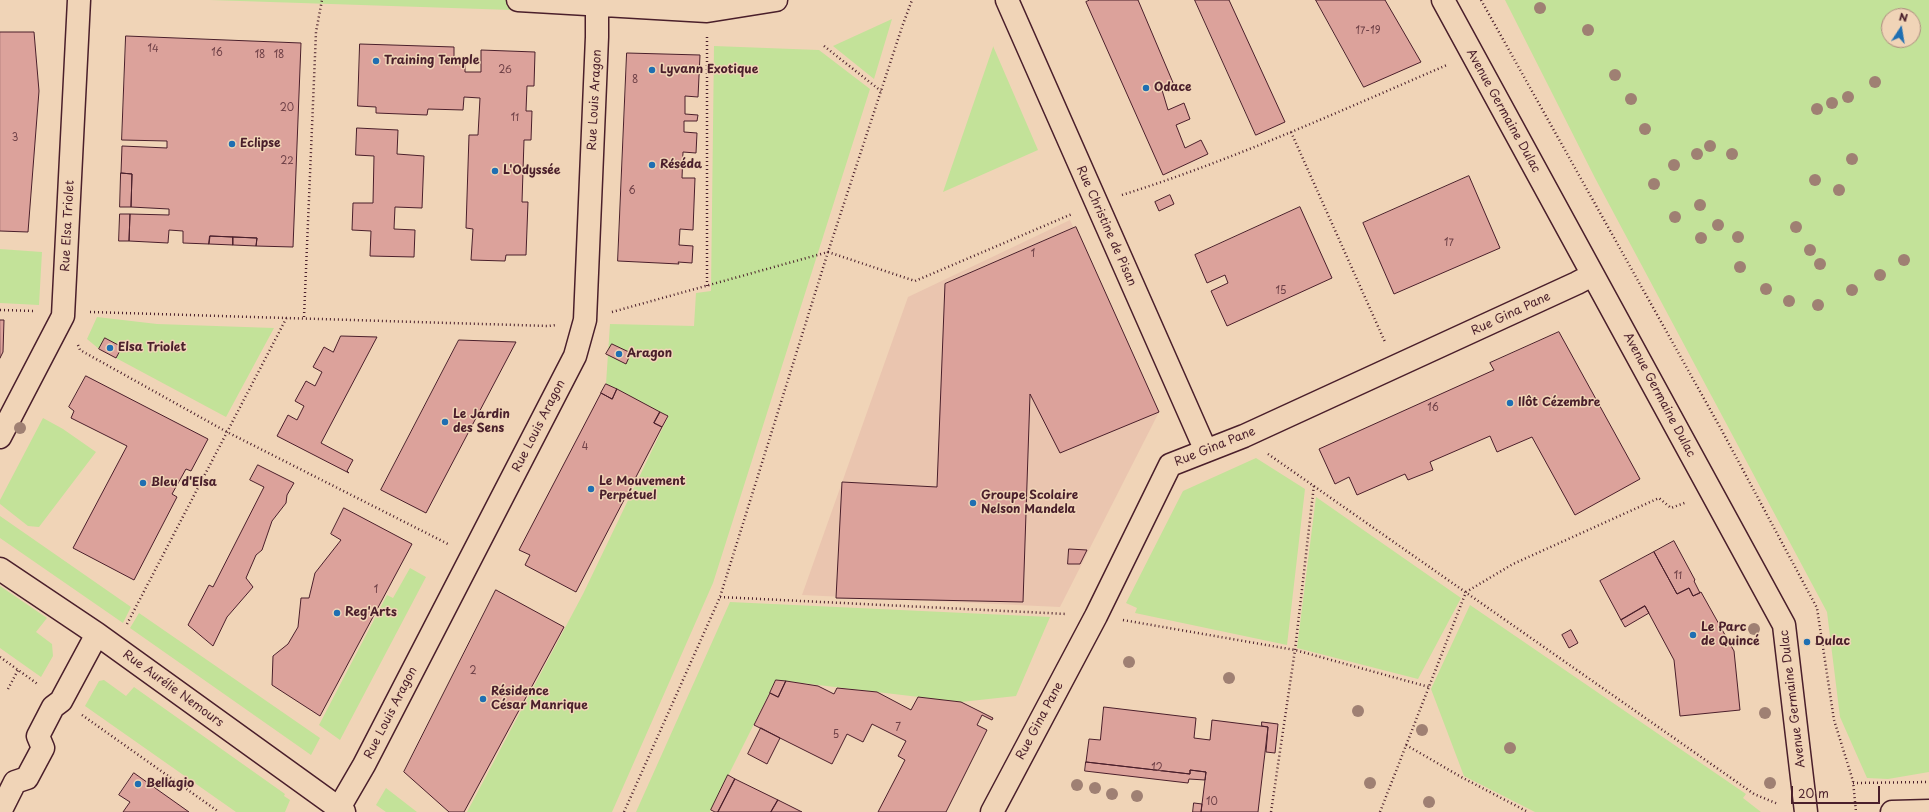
<!DOCTYPE html>
<html>
<head>
<meta charset="utf-8">
<style>
	body { margin:0 }
	#map { position:relative; width:1929px; height:812px; overflow:hidden; background:#f0d4b7; font-family:"Playpen Sans",sans-serif }
	canvas { display:block }
	.north { position:absolute; left:1881px; top:8px; width:40px; height:40px; box-sizing:border-box; background:#f0d4b7; border:1px solid #ae8c7f; border-radius:50%; rotate:12deg; font-size:11px; font-weight:700; line-height:16px; text-align:center; color:#4a1f2b }
	.north::after { content:''; display:block; margin:auto; width:14px; height:18px; background:#1f6fb2; clip-path:polygon(50% 0,100% 100%,50% 72%,0 100%) }
	.scale { position:absolute; left:1791px; top:786px; width:89px; height:18px; box-sizing:border-box; border:2px solid #4a1f2b; border-top:0; padding-left:5px; font-size:12px; line-height:14px; white-space:nowrap; color:#4a1f2b; -webkit-text-stroke:3px #f0d4b7; paint-order:stroke }
</style>
</head>
<body>
<div id="map">
<canvas width="1929" height="812"></canvas>
<div class="north">N</div>
<div class="scale">20 m</div>
</div>
<script>
const ctx = document.querySelector('canvas').getContext('2d');
ctx.lineJoin = 'round';
function paint(path, color) {
  ctx.fillStyle = color;
  ctx.fill(path, 'evenodd');
}
function strokePath(path, color, width, dash) {
  ctx.strokeStyle = color;
  ctx.lineWidth = width;
  ctx.lineCap = dash ? 'butt' : 'round';
  ctx.setLineDash(dash || []);
  ctx.stroke(path);
}
function write(font, color, halo, rows, align = 'center') {
  ctx.font = font + ' "Playpen Sans",sans-serif';
  ctx.lineWidth = 3;
  ctx.setLineDash([]);
  ctx.textBaseline = 'middle';
  ctx.strokeStyle = halo;
  ctx.fillStyle = color;
  for (const [text, x, y, turn = 0] of rows) {
    ctx.save();
    ctx.translate(x, y);
    ctx.rotate((+turn || 0) * Math.PI / 180);
    ctx.textAlign = isNaN(turn) ? turn : align;
    if (halo) ctx.strokeText(text, 0, 0);
    ctx.fillText(text, 0, 0);
    ctx.restore();
  }
}
const built = new Path2D(`
	M 1070,220 L 1159,412 L 1060,607 L 802,595 L 908,297 Z`);
const green = new Path2D(`
	M 210,0 L 766,0 L 603,13 Z
	M 1505,0 L 1929,0 L 1929,772 L 1888,779 L 1867,778 L 1840,717 L 1827,612 L 1595,178 ZM 1889,16 L 1913,16 L 1913,40 L 1889,40 Z
	M 892,19 L 874,79 L 833,46 Z
	M 714,46 L 819,50 L 870,89 L 713,583 L 612,812 L 467,812 L 583,594 L 668,417 L 606,384 L 610,324 L 694,326 L 696,293 L 711,291 Z
	M 993,46 L 1038,150 L 943,192 L 993,47 Z
	M 0,249 L 42,252 L 39,305 L 0,303 Z
	M 97,317 L 157,324 L 274,328 L 226,417 L 116,358 L 122,348 L 105,338 L 99,349 L 87,339 Z
	M 43,418 L 63,429 L 96,452 L 39,527 L 28,526 L 0,504 L 0,500 Z
	M 1256,458 L 1305,489 L 1287,645 L 1135,613 L 1137,608 L 1126,603 L 1183,491 Z
	M 1316,497 L 1461,598 L 1418,679 L 1297,648 Z
	M 0,516 L 131,607 L 123,623 L 0,538 Z
	M 410,568 L 426,577 L 340,740 L 319,725 L 387,595 L 393,598 Z
	M 0,586 L 47,618 L 36,632 L 52,644 L 53,656 L 41,677 L 0,648 Z
	M 730,602 L 1050,617 L 1016,696 L 961,702 L 776,680 L 710,812 L 636,812 Z
	M 1470,605 L 1746,794 L 1743,798 L 1761,812 L 1535,812 L 1464,776 L 1431,689 Z
	M 139,613 L 320,738 L 311,755 L 130,628 Z
	M 104,680 L 126,696 L 134,687 L 285,794 L 284,796 L 290,800 L 285,812 L 236,812 L 85,706 L 99,681 Z
	M 386,788 L 417,812 L 386,812 L 376,805 Z`);
const building = new Path2D(`
	M 1090,0 L 1138,0 L 1174,85 L 1162,90 L 1168,110 L 1184,103 L 1190,119 L 1176,125 L 1185,148 L 1201,140 L 1208,154 L 1163,175 L 1086,2 Z
	M 1195,0 L 1229,0 L 1285,122 L 1256,135 Z
	M 1316,0 L 1385,0 L 1421,62 L 1364,87 Z
	M 0,32 L 34,32 L 39,91 L 28,232 L 0,231 Z
	M 126,36 L 301,43 L 293,247 L 256,246 L 257,238 L 210,236 L 209,244 L 183,243 L 183,231 L 169,230 L 168,243 L 129,241 L 130,214 L 169,215 L 169,209 L 131,207 L 132,174 L 121,173 L 122,146 L 167,148 L 167,141 L 122,140 Z
	M 360,44 L 454,47 L 454,61 L 465,61 L 465,72 L 481,72 L 481,50 L 535,52 L 534,86 L 527,86 L 526,111 L 532,111 L 531,140 L 524,140 L 522,202 L 528,202 L 526,255 L 506,255 L 505,261 L 471,260 L 473,229 L 466,228 L 469,135 L 478,135 L 480,98 L 464,97 L 463,110 L 428,109 L 427,115 L 376,113 L 376,107 L 358,106 Z
	M 627,53 L 700,55 L 698,97 L 685,96 L 685,114 L 698,115 L 697,121 L 684,121 L 684,132 L 697,133 L 696,153 L 683,152 L 682,178 L 695,178 L 693,230 L 680,229 L 679,245 L 693,246 L 692,263 L 678,262 L 679,264 L 618,261 Z
	M 357,128 L 398,130 L 397,154 L 424,156 L 422,208 L 395,207 L 394,229 L 415,230 L 414,257 L 370,256 L 371,231 L 352,230 L 353,203 L 373,203 L 374,156 L 356,155 Z
	M 121,173 L 132,174 L 131,207 L 120,207 Z
	M 1469,176 L 1500,248 L 1394,294 L 1363,223 Z
	M 1170,195 L 1174,204 L 1159,211 L 1155,202 Z
	M 1300,207 L 1332,278 L 1227,326 L 1211,291 L 1228,283 L 1225,275 L 1207,283 L 1195,255 Z
	M 120,214 L 130,214 L 129,241 L 119,241 Z
	M 1076,227 L 1159,412 L 1060,453 L 1030,394 L 1023,602 L 836,598 L 842,482 L 937,487 L 945,284 Z
	M 210,236 L 233,237 L 233,245 L 209,244 Z
	M 233,237 L 257,238 L 256,246 L 233,245 Z
	M 0,320 L 4,320 L 3,352 L 0,358 Z
	M 1559,332 L 1640,479 L 1575,515 L 1532,437 L 1497,452 L 1490,436 L 1430,462 L 1433,470 L 1408,480 L 1405,474 L 1357,495 L 1349,477 L 1335,484 L 1319,449 L 1494,370 L 1490,363 Z
	M 341,336 L 377,337 L 321,443 L 353,460 L 347,471 L 349,473 L 277,436 L 288,415 L 297,420 L 304,406 L 295,401 L 306,381 L 315,386 L 322,372 L 313,367 L 324,347 L 333,352 Z
	M 105,338 L 122,347 L 116,358 L 99,349 Z
	M 459,340 L 516,342 L 426,513 L 381,490 Z
	M 612,344 L 631,353 L 626,364 L 606,354 Z
	M 86,376 L 208,439 L 191,471 L 186,469 L 172,494 L 177,497 L 134,580 L 73,548 L 127,446 L 71,418 L 74,411 L 69,407 Z
	M 606,384 L 617,389 L 612,399 L 601,393 Z
	M 617,389 L 660,412 L 654,423 L 662,427 L 576,592 L 525,565 L 530,555 L 519,550 L 601,393 L 612,399 Z
	M 660,412 L 668,416 L 662,427 L 654,423 Z
	M 258,465 L 294,483 L 287,495 L 286,503 L 272,521 L 262,550 L 256,555 L 246,578 L 253,587 L 227,617 L 213,646 L 188,625 L 209,585 L 213,587 L 264,487 L 250,480 Z
	M 344,508 L 412,544 L 320,716 L 272,685 L 273,656 L 288,644 L 298,627 L 301,598 L 309,598 L 315,573 L 341,540 L 331,534 Z
	M 1674,541 L 1695,580 L 1694,581 L 1700,593 L 1693,596 L 1689,588 L 1677,594 L 1654,552 Z
	M 1069,549 L 1087,550 L 1080,564 L 1068,564 Z
	M 1654,552 L 1677,594 L 1689,588 L 1693,596 L 1701,592 L 1734,651 L 1740,710 L 1680,716 L 1674,660 L 1645,606 L 1621,620 L 1600,581 Z
	M 496,590 L 564,627 L 464,812 L 449,812 L 404,772 Z
	M 1645,606 L 1649,613 L 1625,627 L 1621,620 Z
	M 1571,630 L 1578,643 L 1569,648 L 1562,635 Z
	M 776,680 L 786,681 L 778,697 L 770,693 Z
	M 786,681 L 818,686 L 834,694 L 837,688 L 877,692 L 911,710 L 918,697 L 961,702 L 993,718 L 992,720 L 982,715 L 977,725 L 987,730 L 946,812 L 878,812 L 905,760 L 898,756 L 906,741 L 872,724 L 863,742 L 847,734 L 832,764 L 754,725 L 770,693 L 778,697 Z
	M 1104,707 L 1196,718 L 1194,738 L 1210,740 L 1212,720 L 1268,727 L 1258,812 L 1201,812 L 1206,772 L 1190,770 L 1190,774 L 1086,762 L 1089,739 L 1100,740 Z
	M 1262,722 L 1278,724 L 1275,753 L 1266,752 L 1268,727 L 1262,726 Z
	M 761,728 L 780,738 L 767,764 L 748,754 Z
	M 1086,762 L 1190,774 L 1190,770 L 1206,772 L 1205,780 L 1189,779 L 1188,783 L 1085,771 Z
	M 134,773 L 189,812 L 123,812 L 130,802 L 119,795 Z
	M 728,775 L 735,779 L 718,812 L 715,812 L 711,810 Z
	M 735,779 L 778,800 L 771,812 L 718,812 Z
	M 778,800 L 802,812 L 771,812 Z
	M 1194,803 L 1202,804 L 1201,812 L 1193,812 Z`);
const path = new Path2D(`
	M 1481,0 L 1721,429 L 1817,608 L 1834,720 L 1853,781 L 1856,812
	M 824,46 L 881,91
	M 1291,132 L 1385,342
	M 1122,195 C 1233,160 1340,111 1447,65
	M 707,286 L 707,37
	M 0,310 L 35,311
	M 90,312 L 548,326 L 556,325
	M 612,312 L 828,252 L 915,281 L 1072,214
	M 304,317 L 316,32 L 322,0
	M 78,345 L 80,350 L 227,432 L 448,544
	M 1268,454 L 1754,794 L 1778,804
	M 720,597 L 1067,614
	M 1123,620 L 1295,650 L 1429,687
	M 127,624 L 287,317
	M 0,657 L 39,685
	M 8,689 L 18,670
	M 82,715 L 219,812
	M 1406,745 L 1463,778 L 1528,812
	M 1853,783 L 1929,782
	M 624,812 L 720,597 L 828,252 L 902,27 L 912,0
	M 1271,812 L 1295,650 L 1314,485
	M 1380,812 L 1466,592 L 1513,564 L 1659,498 L 1671,508 L 1687,502`);
const minor = new Path2D(`
	M 518,0 L 707,11 L 776,0
	M 1007,0 L 1206,451
	M 1443,0 L 1784,625 L 1806,812
	M 0,437 L 63,316 L 79,0
	M 0,569 L 97,634 L 344,812
	M 339,808 L 364,765 L 575,356 L 585,320 L 597,37 L 597,4
	M 0,812 L 15,782 L 27,778 L 43,748 L 38,736 L 53,707 L 61,701 L 97,634
	M 992,812 L 1096,616 L 1170,465 L 1244,436 L 1577,283 L 1592,275
	M 1892,812 L 1929,811`);
const trees = [
	[1540,8],
	[1588,30],
	[1615,75],
	[1875,82],
	[1848,97],
	[1631,99],
	[1832,103],
	[1817,109],
	[1645,129],
	[1710,146],
	[1697,154],
	[1732,154],
	[1852,159],
	[1674,165],
	[1815,180],
	[1654,184],
	[1839,190],
	[1700,205],
	[1675,217],
	[1718,225],
	[1796,227],
	[1738,237],
	[1701,238],
	[1810,250],
	[1904,260],
	[1820,264],
	[1740,267],
	[1880,275],
	[1766,289],
	[1852,290],
	[1789,301],
	[1818,305],
	[20,428],
	[1754,629],
	[1129,662],
	[1229,678],
	[1358,711],
	[1765,713],
	[1422,730],
	[1510,748],
	[1370,783],
	[1770,783],
	[1077,785],
	[1095,788],
	[1112,794],
	[1137,796],
	[1429,802]
];
const markers = [
	[376,61,4,"#1f6fb2"],
	[652,70,4,"#1f6fb2"],
	[1146,88,4,"#1f6fb2"],
	[232,144,4,"#1f6fb2"],
	[652,165,4,"#1f6fb2"],
	[495,171,4,"#1f6fb2"],
	[110,348,4,"#1f6fb2"],
	[619,354,4,"#1f6fb2"],
	[1510,403,4,"#1f6fb2"],
	[445,422,4,"#1f6fb2"],
	[143,483,4,"#1f6fb2"],
	[591,489,4,"#1f6fb2"],
	[973,503,4,"#1f6fb2"],
	[337,613,4,"#1f6fb2"],
	[1693,635,4,"#1f6fb2"],
	[1807,642,4,"#1f6fb2"],
	[483,699,4,"#1f6fb2"],
	[138,784,4,"#1f6fb2"]
];
const numberNames = [
	["17-19",1368,31],
	["14",153,49],
	["16",217,53],
	["18",260,55],
	["18",279,55],
	["26",505,70],
	["8",635,80],
	["20",287,108],
	["11",515,118],
	["3",15,138],
	["22",287,161],
	["6",632,191],
	["17",1449,243],
	["1",1033,254],
	["15",1281,291],
	["16",1433,408],
	["4",585,447],
	["11",1678,576],
	["1",376,590],
	["2",473,671],
	["7",898,728],
	["5",836,735],
	["12",1157,768],
	["10",1212,802]
];
const poiNames = [
	["Training Temple",384,61],
	["Lyvann Exotique",660,70],
	["Odace",1154,88],
	["Eclipse",240,144],
	["Réséda",660,165],
	["L'Odyssée",503,171],
	["Elsa Triolet",118,348],
	["Aragon",627,354],
	["Ilôt Cézembre",1518,403],
	["Le Jardin",453,415],
	["des Sens",453,429],
	["Le Mouvement",599,482],
	["Perpétuel",599,496],
	["Bleu d'Elsa",151,483],
	["Groupe Scolaire",981,496],
	["Nelson Mandela",981,510],
	["Reg'Arts",345,613],
	["Le Parc",1701,628],
	["de Quincé",1701,642],
	["Dulac",1815,642],
	["Résidence",491,692],
	["César Manrique",491,706],
	["Bellagio",146,784]
];
const streetNames = [
	["Rue Louis Aragon",595,100,-87],
	["Avenue Germaine Dulac",1503,111,61],
	["Rue Elsa Triolet",68,226,-87],
	["Rue Christine de Pisan",1106,226,66],
	["Rue Gina Pane",1511,314,-25],
	["Avenue Germaine Dulac",1659,395,62],
	["Rue Louis Aragon",539,426,-63],
	["Rue Gina Pane",1215,447,-22],
	["Rue Aurélie Nemours",173,689,36],
	["Avenue Germaine Dulac",1793,699,-97],
	["Rue Louis Aragon",391,713,-63],
	["Rue Gina Pane",1040,721,-62]
];
paint(built, '#eac5af');
paint(green, '#c3e299');
paint(building, '#dca29b');
strokePath(building, '#4a1f2b', 1);
strokePath(minor, '#4a1f2b', 25);
strokePath(path, '#4a1f2b', 2.5, [1, 3]);
strokePath(minor, '#f0d4b7', 22);
ctx.fillStyle = '#9f8073';
for (const [x, y] of trees) {
  ctx.beginPath();
  ctx.arc(x, y, 6, 0, 2 * Math.PI);
  ctx.fill();
}
for (const [x, y, r, color] of markers) {
  const dot = new Path2D();
  dot.arc(x, y, r, 0, 2 * Math.PI);
  ctx.fillStyle = color;
  ctx.fill(dot);
  strokePath(dot, '#f0d4b7', 1.5);
}
write('10px', '#6e4047', null, numberNames);
write('bold 12px', '#4a1f2b', '#f0d4b7', poiNames, 'left');
write('12px', '#4a1f2b', '#f0d4b7', streetNames);
</script>
</body>
</html>
